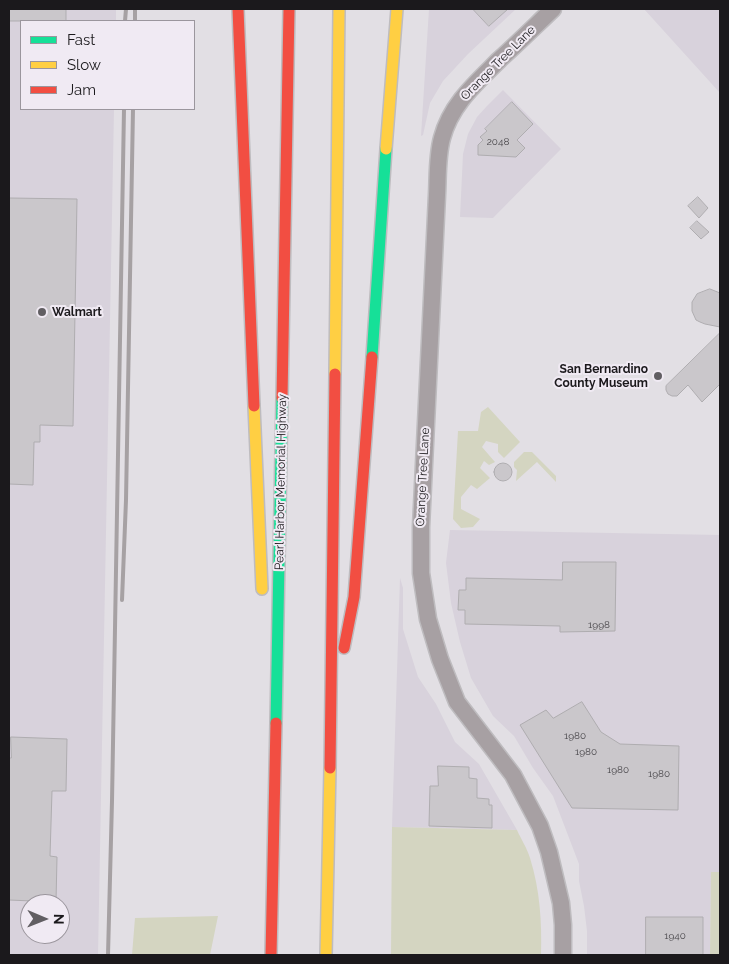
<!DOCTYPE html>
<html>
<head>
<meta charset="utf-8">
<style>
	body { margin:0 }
	#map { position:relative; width:729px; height:964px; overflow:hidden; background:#e2dfe4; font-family:Raleway,sans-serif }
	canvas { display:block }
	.frame { position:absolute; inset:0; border:10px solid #1b191c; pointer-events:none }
	.legend { position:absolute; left:20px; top:20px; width:175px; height:90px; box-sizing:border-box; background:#f0eaf3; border:1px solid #9b969d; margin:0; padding:6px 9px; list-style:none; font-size:15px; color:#1b191c }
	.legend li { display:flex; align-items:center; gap:10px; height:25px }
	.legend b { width:25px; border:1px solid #9b969d }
	.north { position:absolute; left:20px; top:894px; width:50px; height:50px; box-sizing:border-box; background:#f0eaf3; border:1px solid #9b969d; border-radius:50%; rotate:91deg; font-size:14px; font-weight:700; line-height:20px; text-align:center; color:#1b191c }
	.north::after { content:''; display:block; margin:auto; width:18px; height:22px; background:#615e62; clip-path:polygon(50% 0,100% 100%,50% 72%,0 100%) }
</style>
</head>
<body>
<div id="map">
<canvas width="729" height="964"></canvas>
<div class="frame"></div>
<ul class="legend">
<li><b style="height:6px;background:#16e098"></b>Fast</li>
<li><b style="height:6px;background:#ffcf43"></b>Slow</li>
<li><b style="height:6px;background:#f24e42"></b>Jam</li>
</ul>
<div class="north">N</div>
</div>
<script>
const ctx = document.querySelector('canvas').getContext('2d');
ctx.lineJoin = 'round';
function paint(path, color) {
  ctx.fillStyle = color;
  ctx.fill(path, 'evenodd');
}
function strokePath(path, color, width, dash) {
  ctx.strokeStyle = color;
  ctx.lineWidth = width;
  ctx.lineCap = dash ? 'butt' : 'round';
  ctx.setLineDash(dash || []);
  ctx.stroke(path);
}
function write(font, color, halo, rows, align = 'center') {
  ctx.font = font + ' Raleway,sans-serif';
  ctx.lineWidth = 4;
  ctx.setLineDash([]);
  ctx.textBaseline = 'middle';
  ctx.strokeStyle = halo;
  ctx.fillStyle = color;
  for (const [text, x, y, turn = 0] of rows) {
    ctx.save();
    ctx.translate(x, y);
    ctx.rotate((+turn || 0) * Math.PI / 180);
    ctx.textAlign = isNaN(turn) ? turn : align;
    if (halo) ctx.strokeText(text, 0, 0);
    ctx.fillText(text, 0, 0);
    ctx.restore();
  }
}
const built = new Path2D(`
	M 9,9 L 116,9 L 116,21 L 21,21 L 21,109 L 114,109 L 98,955 L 9,955 ZM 30,904 L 60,904 L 60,934 L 30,934 Z
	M 429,9 L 516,9 L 468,54 L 443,81 L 430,103 L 423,135 L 421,136 Z
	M 644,9 L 720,9 L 720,93 Z
	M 503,90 L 561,149 L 493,218 L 460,217 L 463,154 L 468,134 L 477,117 L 487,106 Z
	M 450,530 L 720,535 L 720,872 L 711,873 L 710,955 L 587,955 L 587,931 L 584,906 L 579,881 L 579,864 L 553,796 L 533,768 L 514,736 L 493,716 L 471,678 L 460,642 L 451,603 L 446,563 Z
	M 400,578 L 403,588 L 403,629 L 418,677 L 436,704 L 455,742 L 479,764 L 517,830 L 392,827 Z`);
const green = new Path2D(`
	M 488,407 L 520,442 L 504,458 L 498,452 L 498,444 L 486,441 L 482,447 L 495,462 L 489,465 L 484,461 L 480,468 L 490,478 L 477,489 L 471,485 L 461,497 L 461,509 L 480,519 L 473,527 L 461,528 L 453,519 L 458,431 L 478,431 L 481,412 Z
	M 524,452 L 532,452 L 556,476 L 556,482 L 537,462 L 516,481 L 517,470 L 514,467 L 514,462 Z
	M 392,827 L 517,830 C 521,839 527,848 530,858 C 540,890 542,922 541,955 L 391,955 Z
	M 711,872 L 720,872 L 720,955 L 710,955 Z
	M 218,916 L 210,955 L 132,955 L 135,918 Z`);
const building = new Path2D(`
	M 9,9 L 66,9 L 66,21 L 9,21 Z
	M 473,9 L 508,9 L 489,26 Z
	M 512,102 L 533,124 L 517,140 L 525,148 L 516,157 L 478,155 L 478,145 L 483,140 L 480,137 L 487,131 L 485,129 Z
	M 698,197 L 708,208 L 699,218 L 688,206 Z
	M 9,198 L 77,199 L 73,426 L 40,425 L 40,442 L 34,442 L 33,485 L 9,484 Z
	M 697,221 L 709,232 L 701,239 L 690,228 Z
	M 710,289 L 720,293 L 720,327 L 705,324 L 700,322 L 696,320 L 692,311 L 692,302 L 697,294 Z
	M 720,333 L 720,384 L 702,402 L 688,385 L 677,396 L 672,396 L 668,394 L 666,390 L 666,386 Z
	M494 472a9 9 0 1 1 18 0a9 9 0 1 1-18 0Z
	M 563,562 L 616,562 L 615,631 L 560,632 L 560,626 L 465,624 L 465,610 L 458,610 L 459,590 L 466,590 L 466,578 L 562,580 Z
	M 582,702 L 601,732 L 620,744 L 679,746 L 678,810 L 572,808 L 520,725 L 546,710 L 553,718 Z
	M 11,737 L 67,739 L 66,791 L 52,791 L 50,856 L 57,857 L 56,902 L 9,900 L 9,758 L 11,758 Z
	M 438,766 L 469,767 L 469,778 L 477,779 L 477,798 L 489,799 L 489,805 L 492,805 L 492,828 L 429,826 L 430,786 L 438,786 Z
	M 646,917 L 703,917 L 703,955 L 646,955 Z`);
const street = new Path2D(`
	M 553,9 C 535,26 518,43 500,59 C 476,83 451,104 442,138 C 437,156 438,177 437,195 L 421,527 L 421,573 L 428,619 L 440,659 L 457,702 L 513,775 L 540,826 L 549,852 L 561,903 L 563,925 L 563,955`);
const fast = new Path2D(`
	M 372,357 L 386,149
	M 276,723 L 282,398`);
const slow = new Path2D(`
	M 386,149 L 397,9
	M 335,374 L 339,9
	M 254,406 L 262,589
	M 326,955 L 330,768`);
const jam = new Path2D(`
	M 238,9 L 254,406
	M 282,398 L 289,9
	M 344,648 L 354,597 L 372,357
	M 330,768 L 335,374
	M 271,955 L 276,723`);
const rail = new Path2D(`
	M 125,21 L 126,9
	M 135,21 L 135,9
	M 122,600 L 126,500 L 133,109
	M 108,955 L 112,801 L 124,109`);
const markers = [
	[42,312,5,"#615e62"],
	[658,376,5,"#615e62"]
];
const numberNames = [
	["2048",498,142],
	["1998",599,625],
	["1980",575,736],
	["1980",586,752],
	["1980",618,770],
	["1980",659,774],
	["1940",675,936]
];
const streetNames = [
	["Orange Tree Lane",498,63,-45],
	["Orange Tree Lane",423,477,-87],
	["Pearl Harbor Memorial Highway",281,482,-89]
];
const poiNames = [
	["Walmart",52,312],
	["San Bernardino",648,369,"right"],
	["County Museum",648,383,"right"]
];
paint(built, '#d8d2dc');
paint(green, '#d4d5c1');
paint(building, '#cac7cb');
strokePath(building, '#afadb0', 1);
strokePath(street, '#bebcbf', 19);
strokePath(fast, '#bebcbf', 14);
strokePath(slow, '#bebcbf', 14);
strokePath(jam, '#bebcbf', 14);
strokePath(street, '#a7a0a3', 16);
strokePath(fast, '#16e098', 11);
strokePath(slow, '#ffcf43', 11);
strokePath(jam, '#f24e42', 11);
strokePath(rail, '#a6a1a3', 4);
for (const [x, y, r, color] of markers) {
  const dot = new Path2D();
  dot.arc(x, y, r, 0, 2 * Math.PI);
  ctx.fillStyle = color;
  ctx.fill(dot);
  strokePath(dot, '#f0eaf3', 2);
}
write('10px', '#48464a', null, numberNames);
write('12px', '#1b191c', '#f0eaf3', streetNames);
write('bold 12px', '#1b191c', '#f0eaf3', poiNames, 'left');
</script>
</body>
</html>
